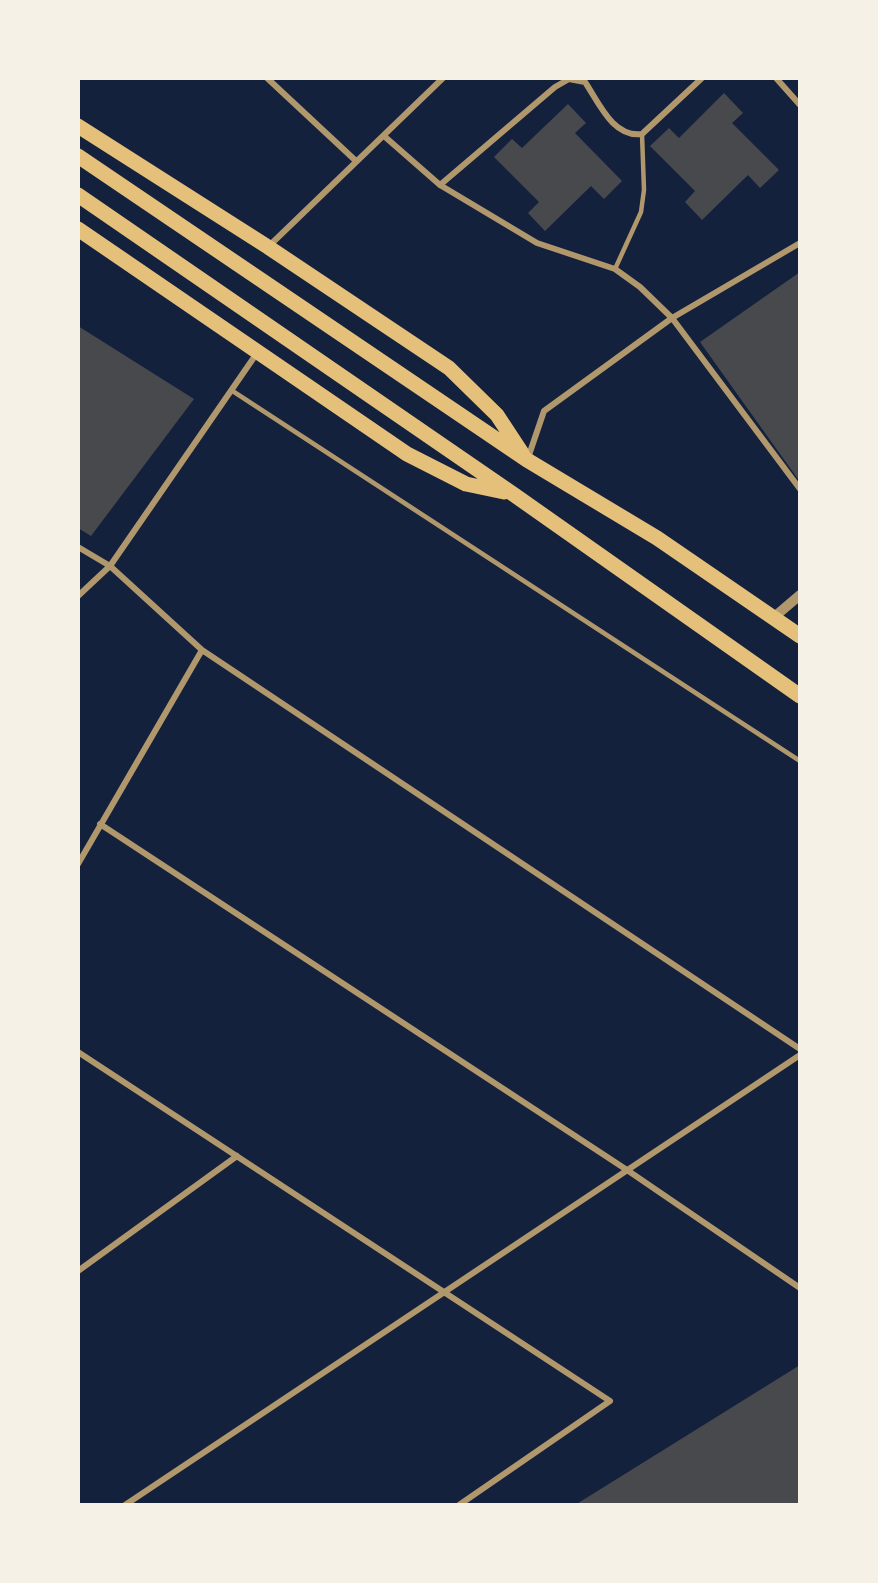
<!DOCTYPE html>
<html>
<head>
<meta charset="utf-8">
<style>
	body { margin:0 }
	#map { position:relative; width:878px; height:1583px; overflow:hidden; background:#14213d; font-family:"Golos Text",sans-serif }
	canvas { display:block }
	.frame { position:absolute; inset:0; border:80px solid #f6f1e7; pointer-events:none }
</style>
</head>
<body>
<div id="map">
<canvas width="878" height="1583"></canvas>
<div class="frame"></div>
</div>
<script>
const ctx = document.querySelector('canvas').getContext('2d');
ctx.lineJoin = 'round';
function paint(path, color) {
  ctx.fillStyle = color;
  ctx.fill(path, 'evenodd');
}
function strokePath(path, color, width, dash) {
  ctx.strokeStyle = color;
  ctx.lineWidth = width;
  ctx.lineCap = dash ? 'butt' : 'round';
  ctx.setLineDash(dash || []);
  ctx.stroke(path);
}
const building = new Path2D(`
	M 724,93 L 743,113 L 732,123 L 779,170 L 760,188 L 748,175 L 702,220 L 685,202 L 695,191 L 650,146 L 669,128 L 679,138 Z
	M 568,104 L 586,123 L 575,133 L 622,181 L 604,199 L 591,186 L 545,231 L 528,213 L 539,202 L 494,157 L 512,139 L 522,148 Z
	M 800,272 L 800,482 L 700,342 Z
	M 78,326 L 194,399 L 91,536 L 78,528 Z
	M 800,1365 L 800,1505 L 575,1505 Z`);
const service = new Path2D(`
	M 615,269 L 641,212 L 644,190 L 642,134
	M 231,390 L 800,761`);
const minor = new Path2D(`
	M 267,78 L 356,161
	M 776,78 L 800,105
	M 384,136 L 440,185 L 537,243 L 615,269 L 640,287 L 672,318 L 800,489
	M 440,185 L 555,87 L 569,79 L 585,82 C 599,103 613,138 642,134 L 702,78
	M 269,246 L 443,78
	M 528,458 L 544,411 L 672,318 L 800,243
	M 78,547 L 110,566 L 202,650 L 800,1049
	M 78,596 L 110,566 L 257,353
	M 100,824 L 627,1170 L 800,1288
	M 78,864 L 202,650
	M 78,1052 L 610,1401 L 459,1505
	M 78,1271 L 237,1156
	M 125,1505 L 800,1055`);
const tertiary = new Path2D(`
	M 773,618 L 800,595`);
const primary = new Path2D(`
	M 78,126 L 268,247 L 449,368 L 497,415 L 522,453
	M 78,156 L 527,460 L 657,538 L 800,636
	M 78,195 L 513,494 L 800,696
	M 78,229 L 407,454 L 466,484 L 504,492`);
paint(building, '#48494c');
strokePath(service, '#b1986c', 4.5);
strokePath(minor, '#b1986c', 6);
strokePath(tertiary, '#b1986c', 10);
strokePath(primary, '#e5c07b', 15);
</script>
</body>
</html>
